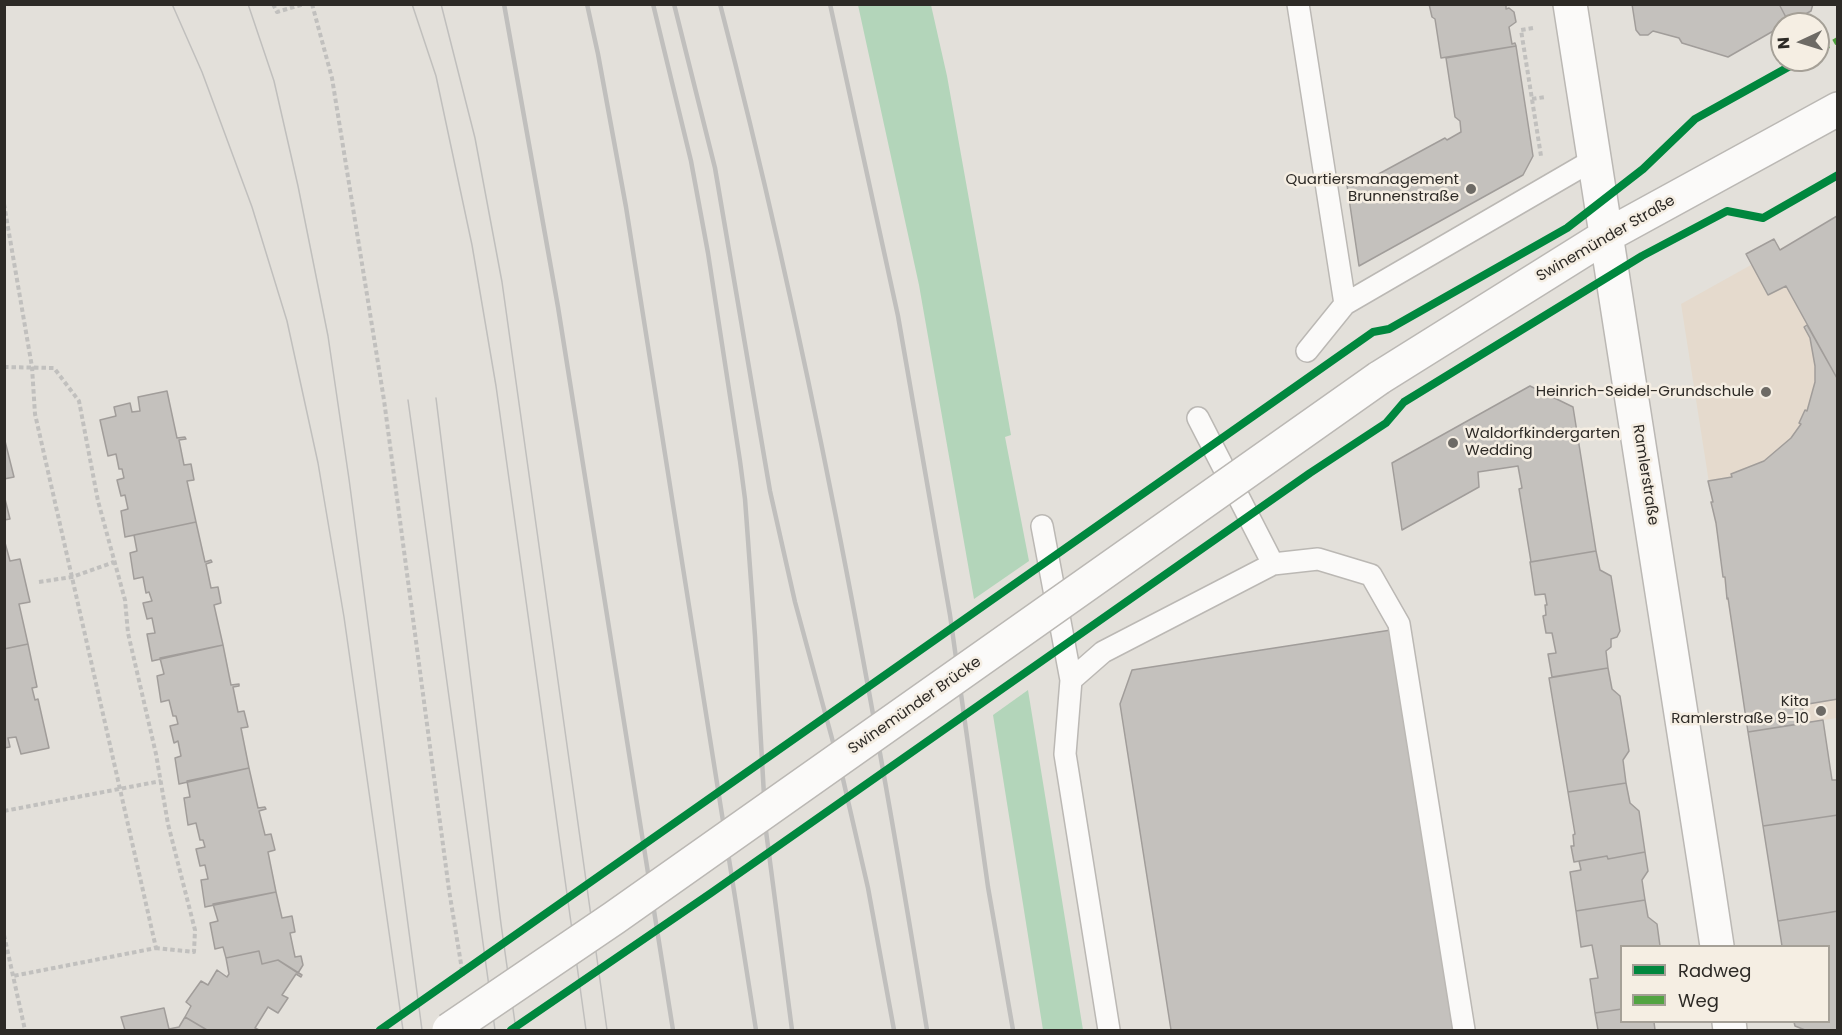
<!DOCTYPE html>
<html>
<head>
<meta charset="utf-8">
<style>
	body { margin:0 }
	#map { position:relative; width:1842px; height:1035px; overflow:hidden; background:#e3e0da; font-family:Poppins,sans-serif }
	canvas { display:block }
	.frame { position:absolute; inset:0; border:6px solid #2d2a26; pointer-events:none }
	.legend { position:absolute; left:1620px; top:945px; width:210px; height:78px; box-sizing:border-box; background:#f5eee3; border:2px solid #a5a097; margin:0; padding:8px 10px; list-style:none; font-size:18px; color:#2d2a26 }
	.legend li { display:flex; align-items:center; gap:12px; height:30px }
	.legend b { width:30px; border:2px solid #a5a097 }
	.north { position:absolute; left:1770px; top:12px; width:60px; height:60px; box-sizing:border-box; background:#f5eee3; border:2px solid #a5a097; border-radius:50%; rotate:266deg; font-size:16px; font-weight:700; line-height:24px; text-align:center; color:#2d2a26 }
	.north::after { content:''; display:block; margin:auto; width:21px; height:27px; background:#6d6a65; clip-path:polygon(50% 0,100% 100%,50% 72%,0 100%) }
</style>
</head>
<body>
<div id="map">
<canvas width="1842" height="1035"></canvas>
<div class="frame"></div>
<ul class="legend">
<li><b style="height:8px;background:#00873e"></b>Radweg</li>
<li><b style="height:8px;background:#52a442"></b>Weg</li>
</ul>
<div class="north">N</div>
</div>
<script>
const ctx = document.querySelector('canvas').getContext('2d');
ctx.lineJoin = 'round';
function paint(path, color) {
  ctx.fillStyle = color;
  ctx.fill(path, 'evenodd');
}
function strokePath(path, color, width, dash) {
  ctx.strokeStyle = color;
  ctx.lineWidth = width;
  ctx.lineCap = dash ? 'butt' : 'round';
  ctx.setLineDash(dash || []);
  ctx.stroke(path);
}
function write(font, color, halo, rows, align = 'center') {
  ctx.font = font + ' Poppins,sans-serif';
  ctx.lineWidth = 5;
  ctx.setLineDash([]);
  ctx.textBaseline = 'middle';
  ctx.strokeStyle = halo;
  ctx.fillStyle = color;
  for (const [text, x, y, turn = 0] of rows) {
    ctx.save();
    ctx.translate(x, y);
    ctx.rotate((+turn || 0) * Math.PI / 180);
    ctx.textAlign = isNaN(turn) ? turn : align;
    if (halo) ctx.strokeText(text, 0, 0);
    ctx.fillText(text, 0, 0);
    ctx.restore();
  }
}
const education = new Path2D(`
	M 1837,217 L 1837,718 L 1748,732 L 1681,304 Z`);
const green = new Path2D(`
	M 858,5 L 931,5 L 947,76 L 1011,435 L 1005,437 L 1029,561 L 974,599 L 919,285 Z
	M 1028,690 L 1083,1030 L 1043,1030 L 993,715 Z`);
const building = new Path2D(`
	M 1429,4 L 1506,4 L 1506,9 L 1509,8 L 1514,12 L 1516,22 L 1509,27 L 1512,44 L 1515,43 L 1516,46 L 1441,58 L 1435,19 L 1432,17 Z
	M 1632,4 L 1779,4 L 1789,23 L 1782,24 L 1782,26 L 1728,57 L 1682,43 L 1679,38 L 1653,31 L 1648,35 L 1640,35 L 1636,30 Z
	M 1779,4 L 1813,4 L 1811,11 L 1789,23 Z
	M 1516,46 L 1533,156 L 1523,175 L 1359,266 L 1347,185 L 1362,183 L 1445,138 L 1447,140 L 1461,132 L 1460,121 L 1455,117 L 1446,58 Z
	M 1837,216 L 1838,216 L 1838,380 L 1786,286 L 1768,295 L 1746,254 L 1774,239 L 1780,250 Z
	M 1807,325 L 1838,380 L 1838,699 L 1802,705 L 1806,723 L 1748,732 L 1728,598 L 1727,599 L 1725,577 L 1723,577 L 1716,523 L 1711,502 L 1713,502 L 1708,481 L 1732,477 L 1731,474 L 1764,461 L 1791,438 L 1801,424 L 1799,423 L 1805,410 L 1807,411 L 1815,382 L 1815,366 L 1810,338 L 1804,327 Z
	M 1530,386 L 1573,407 L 1596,551 L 1531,562 L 1519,489 L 1522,488 L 1518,466 L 1478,472 L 1479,487 L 1402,530 L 1392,463 Z
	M 167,391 L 177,438 L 185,437 L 186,439 L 179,440 L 184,465 L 191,464 L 194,480 L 187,481 L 196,522 L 125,537 L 121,511 L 128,509 L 125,495 L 121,496 L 117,480 L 124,478 L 122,469 L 119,469 L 116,454 L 108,456 L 100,420 L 116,416 L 114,407 L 130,403 L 132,412 L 140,411 L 138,397 Z
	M 4,437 L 14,477 L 4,479 Z
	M 4,495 L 10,519 L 4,520 Z
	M 196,522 L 205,562 L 211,560 L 212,562 L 206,564 L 211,588 L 218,587 L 221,603 L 214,605 L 223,645 L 152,661 L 147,634 L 155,633 L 152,618 L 147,619 L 143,603 L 152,601 L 149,592 L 146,593 L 143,577 L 134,579 L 130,553 L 137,551 L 134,535 Z
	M 4,539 L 10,561 L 20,559 L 30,602 L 19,604 L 28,644 L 4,649 Z
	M 1596,551 L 1600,570 L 1611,576 L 1620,631 L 1617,637 L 1611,639 L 1611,647 L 1606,651 L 1608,668 L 1552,677 L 1548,654 L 1556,653 L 1552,633 L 1546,633 L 1543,616 L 1546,615 L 1545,605 L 1547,605 L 1545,594 L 1535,595 L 1530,562 Z
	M 1391,630 L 1453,1030 L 1171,1030 L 1120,704 L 1132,670 Z
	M 28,644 L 37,687 L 32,688 L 35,700 L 38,699 L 49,748 L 21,754 L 16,737 L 8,738 L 10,747 L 4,748 L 4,649 Z
	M 223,645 L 231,685 L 239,684 L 239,686 L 233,687 L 238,712 L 244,711 L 248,727 L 241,728 L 249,768 L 179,784 L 175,758 L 181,756 L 178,741 L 174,743 L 170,726 L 178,724 L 176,716 L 173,716 L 169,700 L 161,702 L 157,676 L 164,674 L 160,658 Z
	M 1608,668 L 1612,689 L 1620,696 L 1629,751 L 1623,760 L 1626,783 L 1568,792 L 1549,678 Z
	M 1823,720 L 1832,780 L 1838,780 L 1838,815 L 1763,826 L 1748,732 Z
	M 249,768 L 258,808 L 265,807 L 266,809 L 259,811 L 265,835 L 271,834 L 275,850 L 268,852 L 276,892 L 205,907 L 201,880 L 208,879 L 205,865 L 200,866 L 196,849 L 205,847 L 203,840 L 200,840 L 196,823 L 188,825 L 184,798 L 190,797 L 187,781 Z
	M 1626,783 L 1630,803 L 1639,811 L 1645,852 L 1608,859 L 1607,856 L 1574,862 L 1571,846 L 1574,846 L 1573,835 L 1575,834 L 1568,792 Z
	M 1838,815 L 1838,911 L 1778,921 L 1763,826 Z
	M 1645,852 L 1648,871 L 1642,880 L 1645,900 L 1576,911 L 1570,872 L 1581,870 L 1579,861 L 1607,856 L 1608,859 Z
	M 276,892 L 282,918 L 292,916 L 295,932 L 290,933 L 295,957 L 301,956 L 303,965 L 298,973 L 278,960 L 262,964 L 259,951 L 226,958 L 223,947 L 215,949 L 210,923 L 218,921 L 213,904 Z
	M 1645,900 L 1648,917 L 1657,924 L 1660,946 L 1622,946 L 1622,1009 L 1595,1013 L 1590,979 L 1598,978 L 1592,945 L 1581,947 L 1576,911 Z
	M 1838,911 L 1838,1030 L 1805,1030 L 1795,1026 L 1794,1022 L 1828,1022 L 1828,946 L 1782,946 L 1778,921 Z
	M 259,951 L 262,964 L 278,960 L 302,975 L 301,977 L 296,974 L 282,995 L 288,998 L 278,1013 L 268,1007 L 255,1028 L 259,1030 L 207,1030 L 185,1017 L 191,1006 L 186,1002 L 201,981 L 208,985 L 217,970 L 227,977 L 229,974 L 226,958 Z
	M 164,1008 L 169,1029 L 179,1027 L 185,1017 L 207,1030 L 125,1030 L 121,1017 Z
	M 1622,1009 L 1622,1022 L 1654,1022 L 1655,1030 L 1598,1030 L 1595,1013 Z`);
const path = new Path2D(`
	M 273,4 L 277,12 L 304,4
	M 312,4 L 332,78 L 384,400 L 449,890 L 463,976
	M 1533,28 L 1521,30 L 1541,156
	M 1532,99 L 1545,97
	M 4,204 L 32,367 L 35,414 L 156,948 L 13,976
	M 4,367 L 54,368 L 79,401 L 98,501 L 125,600 L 128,633 L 156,754 L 168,824 L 195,930 L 194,952 L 156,948
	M 39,582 L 72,577 L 114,562
	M 4,811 L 161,781
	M 4,935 L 25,1030`);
const service = new Path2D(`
	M 1298,4 L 1345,304
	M 1307,351 L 1345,304 L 1593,160
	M 1198,418 L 1273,564
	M 1042,526 L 1071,680
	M 1109,1030 L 1065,754 L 1071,680 L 1103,652 L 1273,564 L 1318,559 L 1371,575 L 1399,624 L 1464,1030`);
const minor = new Path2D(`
	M 1570,4 C 1617,319 1670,632 1717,946
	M 1379,378 L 1606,236 L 1838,109
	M 1729,1022 L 1730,1030`);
const tram = new Path2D(`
	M 172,4 L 202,72 L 252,207 L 287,321 L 318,463 L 344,617 L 403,1030
	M 248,4 L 274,81 L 298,186 L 328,336 L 349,479 L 422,1030
	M 412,4 L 436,76 L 472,245 L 496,386 L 586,1030
	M 441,4 L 475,138 L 502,282 L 607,1030
	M 436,398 L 501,924 L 516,1030
	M 408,400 L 495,1030`);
const rail = new Path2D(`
	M 504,4 L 558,307 L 673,1030
	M 587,4 L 598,54 L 626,207 L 756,1030
	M 653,4 L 691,161 L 708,253 L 740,461 L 745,499 L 755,636 L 766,831 L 792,1030
	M 674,4 L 715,168 L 770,491 L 795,602 L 843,779 L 868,888 L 894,1030
	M 720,4 C 808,342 871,686 927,1030
	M 830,4 L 898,316 L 950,615 L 988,887 L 1013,1030`);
const minorBridge = new Path2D(`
	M 449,1030 L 614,918 L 1379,378`);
const quiet = new Path2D(`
	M 1818,51 L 1838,40`);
const cycleway = new Path2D(`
	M 380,1030 L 1373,332 L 1389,329 L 1567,228 L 1643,169 L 1695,119 L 1801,60
	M 511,1030 L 711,893 L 1310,473 L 1386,423 L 1404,402 L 1642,256 L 1727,211 L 1763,218 L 1838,175`);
const markers = [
	[1471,189,6,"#6d6a65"],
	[1766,392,6,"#6d6a65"],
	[1453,443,6,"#6d6a65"],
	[1821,711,6,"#6d6a65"]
];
const poiNames = [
	["Quartiersmanagement",1459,180],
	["Brunnenstraße",1459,197],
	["Heinrich-Seidel-Grundschule",1754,392],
	["Waldorfkindergarten",1465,434,"left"],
	["Wedding",1465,451,"left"],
	["Kita",1809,702],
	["Ramlerstraße 9-10",1809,719]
];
const streetNames = [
	["Swinemünder Straße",1606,239,-30],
	["Ramlerstraße",1645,475,81],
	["Swinemünder Brücke",915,706,-35]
];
paint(education, '#e5dacd');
paint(green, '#b3d5ba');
paint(building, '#c4c1bd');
strokePath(building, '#a19d9a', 1.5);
strokePath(service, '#bbb8b4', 24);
strokePath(minor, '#bbb8b4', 36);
strokePath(path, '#c1c0be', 4, [4.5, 3]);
strokePath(service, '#fbfaf9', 21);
strokePath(minor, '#fbfaf9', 33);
strokePath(tram, '#c0bfbd', 1.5);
strokePath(rail, '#c0bfbd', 4.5);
strokePath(minorBridge, '#bbb8b4', 36, []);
strokePath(minorBridge, '#fbfaf9', 33);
strokePath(quiet, '#52a442', 6, [12, 6]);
strokePath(cycleway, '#00873e', 8);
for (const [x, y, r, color] of markers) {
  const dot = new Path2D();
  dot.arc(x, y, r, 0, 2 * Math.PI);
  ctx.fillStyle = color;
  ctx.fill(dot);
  strokePath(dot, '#f5eee3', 2);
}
write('15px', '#2d2a26', '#f5eee3', poiNames, 'right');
write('15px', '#2d2a26', '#f5eee3', streetNames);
</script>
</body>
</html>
